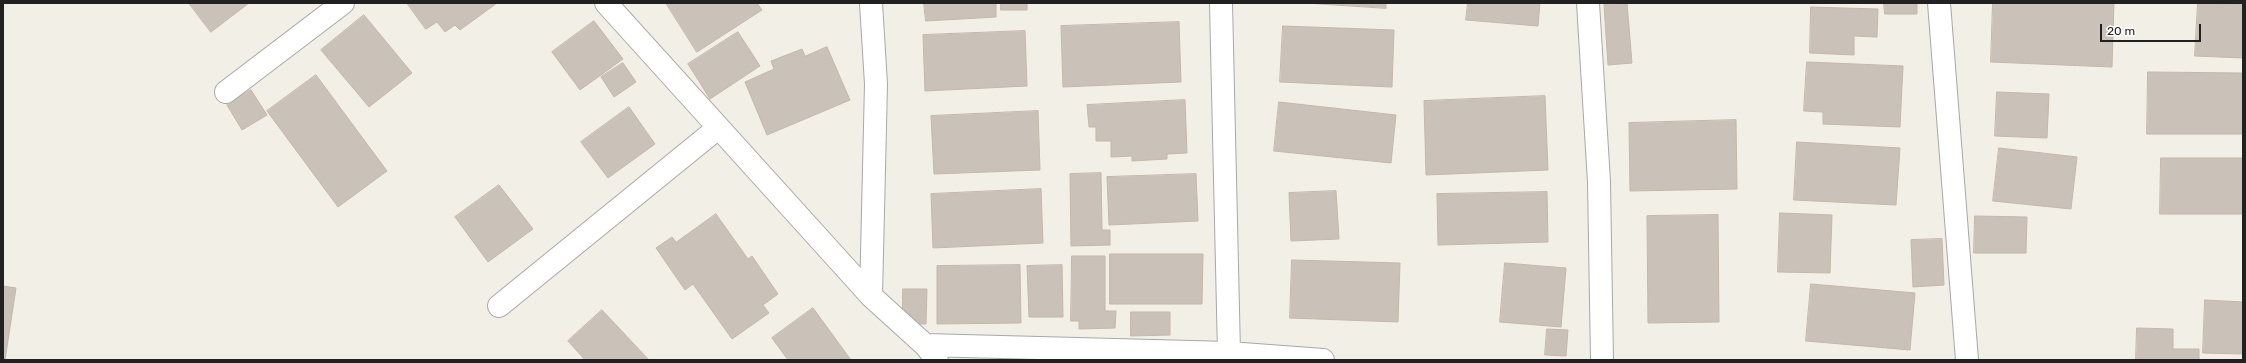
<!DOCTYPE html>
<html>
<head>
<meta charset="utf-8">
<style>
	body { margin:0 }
	#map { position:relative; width:2246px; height:363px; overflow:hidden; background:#f2efe6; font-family:Rubik,sans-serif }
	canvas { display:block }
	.frame { position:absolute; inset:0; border:4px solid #212121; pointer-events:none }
	.scale { position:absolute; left:2100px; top:24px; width:101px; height:18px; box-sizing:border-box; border:2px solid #212121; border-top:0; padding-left:5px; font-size:12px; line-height:14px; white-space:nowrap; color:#212121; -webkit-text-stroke:3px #fff; paint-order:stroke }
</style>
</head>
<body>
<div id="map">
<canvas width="2246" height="363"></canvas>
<div class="frame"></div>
<div class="scale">20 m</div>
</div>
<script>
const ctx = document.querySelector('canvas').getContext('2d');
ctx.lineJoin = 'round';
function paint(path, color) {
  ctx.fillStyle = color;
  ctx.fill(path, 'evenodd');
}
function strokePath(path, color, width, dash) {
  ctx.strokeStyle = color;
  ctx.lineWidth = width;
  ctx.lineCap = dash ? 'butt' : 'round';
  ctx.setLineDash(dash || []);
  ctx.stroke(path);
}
const building = new Path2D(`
	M 189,3 L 249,3 L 211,32 Z
	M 407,3 L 497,3 L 460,30 L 455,25 L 445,32 L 437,22 L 426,29 Z
	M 666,3 L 757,3 L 762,10 L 697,52 Z
	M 924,3 L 996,3 L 996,17 L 926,21 Z
	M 1001,3 L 1027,3 L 1027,10 L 1001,10 Z
	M 1306,3 L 1386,3 L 1386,8 Z
	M 1468,3 L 1540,3 L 1538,26 L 1466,20 Z
	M 1627,3 L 1632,63 L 1608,65 L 1604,5 Z
	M 1884,3 L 1917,3 L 1917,14 L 1885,14 Z
	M 1993,3 L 2114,3 L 2112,67 L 1991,62 Z
	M 2198,3 L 2243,4 L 2243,58 L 2195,56 Z
	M 1811,7 L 1878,9 L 1877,37 L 1854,36 L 1854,55 L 1810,53 Z
	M 364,15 L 412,73 L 369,107 L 321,50 Z
	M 594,21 L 623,59 L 580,90 L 552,52 Z
	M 1179,22 L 1181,82 L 1063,87 L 1061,26 Z
	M 1283,26 L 1394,30 L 1392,87 L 1280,82 Z
	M 1025,31 L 1027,86 L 925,91 L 923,35 Z
	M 738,32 L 760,66 L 710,99 L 688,64 Z
	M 827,47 L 850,100 L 767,135 L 745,82 L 774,69 L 771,61 L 802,49 L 805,56 Z
	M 1807,62 L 1903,66 L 1900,127 L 1823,124 L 1823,112 L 1804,111 Z
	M 623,63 L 636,82 L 614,97 L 601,77 Z
	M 2148,72 L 2243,73 L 2243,134 L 2147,134 Z
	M 316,75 L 387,171 L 338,207 L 267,111 Z
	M 251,90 L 267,115 L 242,130 L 227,105 Z
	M 1997,92 L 2049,94 L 2047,138 L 1995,136 Z
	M 1545,96 L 1548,170 L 1426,175 L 1424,101 Z
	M 1185,100 L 1187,153 L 1167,154 L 1167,159 L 1132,161 L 1132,156 L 1111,157 L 1111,141 L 1096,141 L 1096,127 L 1089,127 L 1087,105 Z
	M 1279,102 L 1396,115 L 1391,163 L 1274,151 Z
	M 629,107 L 655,144 L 608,178 L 581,142 Z
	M 1038,111 L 1040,170 L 934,174 L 931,116 Z
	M 1736,120 L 1737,189 L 1630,191 L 1629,123 Z
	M 1797,142 L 1900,148 L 1896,205 L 1794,200 Z
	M 1999,148 L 2077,157 L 2071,209 L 1993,201 Z
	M 2161,158 L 2243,158 L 2243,214 L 2160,214 Z
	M 1101,173 L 1102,230 L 1110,230 L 1110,245 L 1071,246 L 1070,174 Z
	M 1196,174 L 1198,221 L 1109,225 L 1107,177 Z
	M 499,185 L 533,229 L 488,262 L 455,217 Z
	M 1041,189 L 1043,243 L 933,248 L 931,194 Z
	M 1336,191 L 1339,239 L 1291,241 L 1289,193 Z
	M 1547,192 L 1548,242 L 1438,245 L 1437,194 Z
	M 1780,213 L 1832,215 L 1830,273 L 1778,272 Z
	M 716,214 L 748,259 L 752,256 L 778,294 L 763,305 L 769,313 L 732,339 L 693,284 L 685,290 L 656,248 L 672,237 L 676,242 Z
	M 1718,215 L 1719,322 L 1648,323 L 1647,216 Z
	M 1975,216 L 2027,217 L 2026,253 L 1974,253 Z
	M 1942,239 L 1944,285 L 1913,287 L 1911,240 Z
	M 1110,254 L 1203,254 L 1202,304 L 1110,304 Z
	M 1072,256 L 1105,256 L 1105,311 L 1116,311 L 1115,328 L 1079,329 L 1079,321 L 1071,321 Z
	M 1292,260 L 1400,263 L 1398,322 L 1290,318 Z
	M 1505,263 L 1566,268 L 1561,327 L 1500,322 Z
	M 1020,265 L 1021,323 L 937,324 L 937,266 Z
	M 1062,265 L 1063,317 L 1029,317 L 1027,266 Z
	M 1811,284 L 1915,293 L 1910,350 L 1806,341 Z
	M 3,286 L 16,288 L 5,360 L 3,360 Z
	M 903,289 L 927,289 L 926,324 L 903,324 Z
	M 2205,300 L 2243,302 L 2243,354 L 2203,353 Z
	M 813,308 L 851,360 L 788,360 L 772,338 Z
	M 602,310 L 649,360 L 585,360 L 568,341 Z
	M 1131,312 L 1170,312 L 1170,335 L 1131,336 Z
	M 2137,328 L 2173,329 L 2173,349 L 2199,349 L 2199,360 L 2136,360 Z
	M 1547,329 L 1568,330 L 1566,356 L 1545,355 Z`);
const minor = new Path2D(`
	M 606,3 L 871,296 L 925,345 L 937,360
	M 1221,3 L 1229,353
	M 1588,3 L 1599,182 L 1602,360
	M 1939,3 L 1967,360
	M 226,92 L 343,3
	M 871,296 L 876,84 L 871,3
	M 499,306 L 718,128
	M 925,345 L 1229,353 L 1323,360`);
paint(building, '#cac2b9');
strokePath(building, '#c5b7a7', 1);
strokePath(minor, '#a8a8a8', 24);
strokePath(minor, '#fff', 22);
</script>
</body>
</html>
